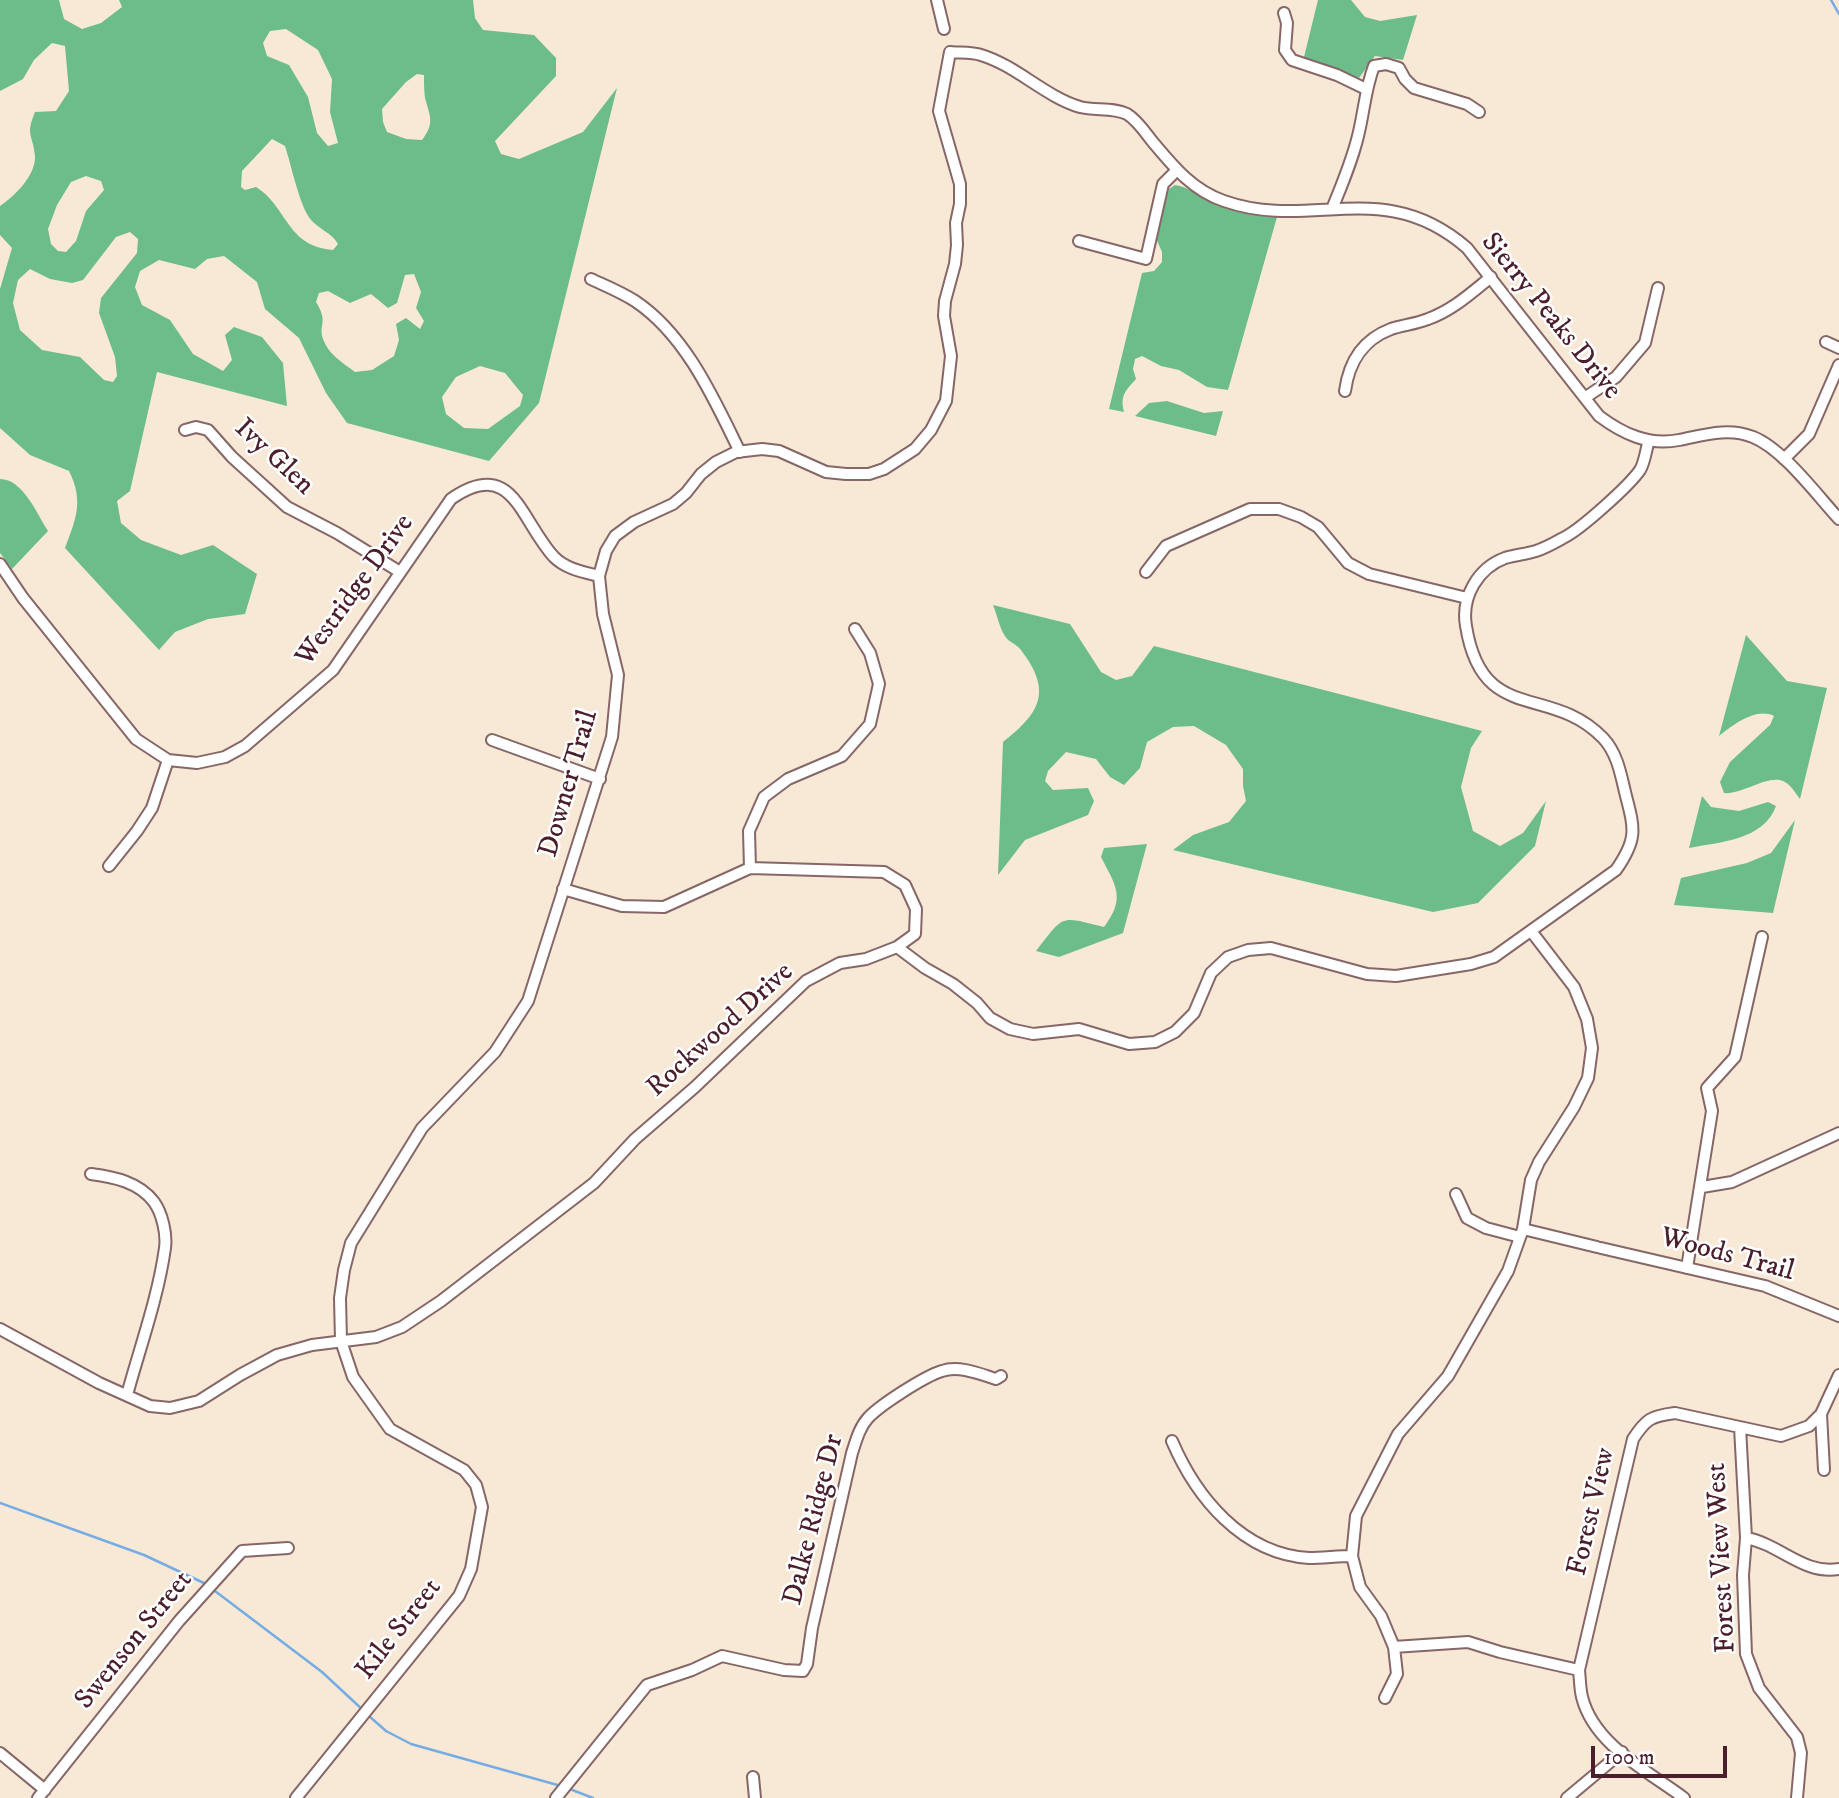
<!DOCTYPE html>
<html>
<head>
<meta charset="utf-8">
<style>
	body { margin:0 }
	#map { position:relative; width:1839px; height:1798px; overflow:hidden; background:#f8e9d7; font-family:"IM FELL DW Pica",serif }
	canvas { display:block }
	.scale { position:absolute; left:1591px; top:1746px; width:136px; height:32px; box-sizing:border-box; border:4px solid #4a1f2b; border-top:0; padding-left:9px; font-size:21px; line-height:24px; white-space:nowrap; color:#4a1f2b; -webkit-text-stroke:5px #fff; paint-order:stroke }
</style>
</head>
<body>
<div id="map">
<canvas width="1839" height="1798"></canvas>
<div class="scale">100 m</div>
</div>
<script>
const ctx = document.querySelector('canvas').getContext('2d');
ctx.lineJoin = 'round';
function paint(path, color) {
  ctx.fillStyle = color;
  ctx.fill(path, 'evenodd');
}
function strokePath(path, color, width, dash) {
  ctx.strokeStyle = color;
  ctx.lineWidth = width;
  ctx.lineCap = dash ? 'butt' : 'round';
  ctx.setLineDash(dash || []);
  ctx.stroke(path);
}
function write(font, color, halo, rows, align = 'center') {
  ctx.font = font + ' "IM FELL DW Pica",serif';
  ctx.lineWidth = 5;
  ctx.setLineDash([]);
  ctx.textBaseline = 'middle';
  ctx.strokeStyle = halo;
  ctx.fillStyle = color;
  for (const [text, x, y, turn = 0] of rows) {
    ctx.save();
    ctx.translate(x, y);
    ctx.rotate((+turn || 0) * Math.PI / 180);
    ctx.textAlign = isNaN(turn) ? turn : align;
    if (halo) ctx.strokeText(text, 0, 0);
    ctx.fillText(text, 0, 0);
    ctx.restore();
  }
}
const forest = new Path2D(`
	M 0,0 L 59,0 L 64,19 L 82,29 L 101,23 L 122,7 L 119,0 L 473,0 L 475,18 L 483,30 L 534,35 L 556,58 L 556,76 L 495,141 L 501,154 L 519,159 L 583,132 L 617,88 L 539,403 L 489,461 L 347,423 L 326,393 L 299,338 L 265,309 L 257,282 L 224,256 L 207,259 L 195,269 L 159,260 L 140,271 L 135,287 L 142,305 L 170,320 L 193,354 L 223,371 L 232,360 L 225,335 L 234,327 L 262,337 L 283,363 L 287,406 L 157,372 L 130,491 L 117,501 L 121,523 L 141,540 L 181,555 L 213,545 L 257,574 L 245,614 L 208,619 L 175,632 L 159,650 L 65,548 C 76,519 84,501 69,471 L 30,455 L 0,428 L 0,289 L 12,248 L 0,235 L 0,206 C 15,196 36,175 35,156 C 33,134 25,136 35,112 L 56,111 L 69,91 L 65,46 L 52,43 L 34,60 L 23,79 L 0,91 ZM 286,29 L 318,50 L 332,79 L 330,112 L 338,143 L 328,146 L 317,133 L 308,97 L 289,65 L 267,56 L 263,43 L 270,31 ZM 417,74 L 424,75 C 424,83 424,91 425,98 C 430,117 435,123 422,140 L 406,139 L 387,132 L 383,122 L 382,109 L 406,82 ZM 272,139 L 285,146 C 291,165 298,197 307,214 C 314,228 331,231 338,244 L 333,250 C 286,246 288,207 256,187 L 245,190 L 241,187 L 242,171 ZM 86,176 L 101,181 L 104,190 L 86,211 L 76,241 L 66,252 L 58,251 L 51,244 L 48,229 L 57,205 L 71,182 ZM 130,232 L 138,239 L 137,253 L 101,298 L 99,313 L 115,357 L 117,376 L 113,382 L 104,380 L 80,357 L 42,350 L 20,330 L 13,303 L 18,280 L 30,269 L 50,279 L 72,283 L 83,280 L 116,237 ZM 414,274 L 421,292 L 416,308 L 424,321 L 420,329 L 406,318 L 396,324 L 399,340 L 394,356 L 372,370 L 355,372 C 343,363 328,354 323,339 C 318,324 329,323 316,302 L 319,293 L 328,291 L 350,303 L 371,294 L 388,308 L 397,303 L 405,275 ZM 480,366 L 505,373 L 523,395 L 520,406 L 488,429 L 464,428 L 446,414 L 442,397 L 456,377 Z
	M 1318,0 L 1351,0 L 1365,17 L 1380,21 L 1417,15 L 1403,60 L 1375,56 L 1359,78 L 1304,57 Z
	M 1175,185 C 1191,187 1202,199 1216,205 C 1236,213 1256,215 1277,217 L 1228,390 L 1207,387 L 1179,370 L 1161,366 L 1142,356 L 1135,359 L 1133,369 L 1136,379 C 1125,391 1120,396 1124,412 L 1109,409 L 1142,273 L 1154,271 L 1162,262 L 1162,252 L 1155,236 L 1169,189 Z
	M 1167,401 L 1204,413 L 1223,411 L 1216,436 L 1135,416 L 1149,403 Z
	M 0,479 C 23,479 37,514 48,531 L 12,569 L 0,553 Z
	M 993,605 L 1070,624 L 1101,672 L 1116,680 L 1132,676 L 1154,646 L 1482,731 L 1471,748 L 1461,787 L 1473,831 L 1500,846 L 1523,833 L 1546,801 L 1535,846 L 1478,903 L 1433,912 L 1173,850 L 1193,835 L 1229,822 L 1246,801 L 1243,786 L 1243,769 L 1226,745 L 1194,726 L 1173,727 L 1147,742 L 1140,768 L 1124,785 L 1110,777 L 1096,759 L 1066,752 L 1048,771 L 1045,781 L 1053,790 L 1088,788 L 1094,801 L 1088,815 L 1025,840 L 998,875 L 1003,742 C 1040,713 1053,692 1021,650 C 1017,644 1008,642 1005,636 C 999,627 997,614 993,605 Z
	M 1746,635 L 1787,681 L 1827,688 L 1800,799 C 1796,794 1791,785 1785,782 C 1769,773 1743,795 1724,793 L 1720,782 L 1730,762 L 1770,725 L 1774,716 C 1756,707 1733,725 1719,736 Z
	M 1702,796 L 1711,807 L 1739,811 L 1768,802 L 1776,806 C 1764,840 1720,842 1689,848 Z
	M 1795,820 L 1773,913 L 1674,905 L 1681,878 L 1747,863 L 1771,853 Z
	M 1147,844 L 1123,933 L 1059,957 L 1036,951 C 1065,914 1059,916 1104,927 C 1126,898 1116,886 1101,857 L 1104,848 Z`);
const stream = new Path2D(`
	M 1831,0 L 1839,14
	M 0,1503 L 144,1555 L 206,1584
	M 211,1588 L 322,1672 L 364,1711
	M 369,1716 L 386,1731 L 411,1744 L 561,1786
	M 567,1788 L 593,1798`);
const street = new Path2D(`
	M 937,0 L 944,29
	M 1284,13 L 1287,23 L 1285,50 L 1292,60 L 1337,75 L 1366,89
	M 1332,209 C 1342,185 1352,161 1358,136 C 1364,113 1365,89 1374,66 L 1386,64 L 1399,68 L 1405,79 L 1414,88 L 1467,104 L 1479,112
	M 1079,241 L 1146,259 L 1163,184 L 1177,170
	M 591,279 C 606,286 621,292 635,301 C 686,335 714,399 740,452
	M 1826,342 L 1839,348
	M 1345,391 C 1349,362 1362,340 1391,329 C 1403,325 1416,324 1428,319 C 1453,310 1471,293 1491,277
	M 1586,397 L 1616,377 L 1645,343 L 1658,288
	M 185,430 L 196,427 L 208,430 L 232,457 L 287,507 L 337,533 L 400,572
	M 1784,459 L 1809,434 L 1839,365
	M 0,564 L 23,598 L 136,739 L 168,760 L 197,763 L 225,757 L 245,746 L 333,670 L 451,499 C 513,456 520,520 554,557 C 566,569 583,572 599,576
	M 1146,572 L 1166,546 L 1250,509 L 1279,509 L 1301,517 L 1318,527 L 1348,563 L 1369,574 L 1467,598
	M 492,740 L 600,779
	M 109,866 L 137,831 L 152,808 L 168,760
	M 750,868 L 749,831 L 764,797 L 788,779 L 842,756 L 870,724 L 879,684 L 870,653 L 855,629
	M 897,947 L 925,968 L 953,984 L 977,1003 L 990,1018 L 1010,1029 L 1033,1034 L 1079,1029 L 1129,1044 L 1155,1042 L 1175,1032 L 1194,1013 L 1211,973 L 1228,957 L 1248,950 L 1271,948 L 1367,974 L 1396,976 L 1471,964 L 1494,957 L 1616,870 C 1637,840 1635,830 1626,796 C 1621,776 1618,754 1603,738 C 1550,683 1482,726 1466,626 C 1461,597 1478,568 1505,558 C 1515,555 1526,554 1536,551 C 1546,548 1556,542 1565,537 C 1582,528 1629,486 1640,470 C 1645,462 1646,449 1649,440
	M 91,1174 C 114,1177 139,1182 154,1202 C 162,1213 167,1234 165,1248 C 158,1298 140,1347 127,1395
	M 1702,1187 L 1732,1182 L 1839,1133
	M 1456,1194 L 1467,1218 L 1486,1228 L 1520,1237
	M 1523,1229 L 1597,1247
	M 1601,1248 L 1765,1286 L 1839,1316
	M 1687,1268 L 1712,1111 L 1707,1088 L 1735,1057 L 1762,937
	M 0,1329 L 99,1383 L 150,1406 L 170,1408 L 199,1401 L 240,1375 L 277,1355 L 312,1345 L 376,1337 L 402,1327 L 441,1301 L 594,1183 L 635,1139 L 695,1087 L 806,981 L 840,963 L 866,959 L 897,947 L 915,934 L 916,909 L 905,885 L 884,872 L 750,868 L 664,907 L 622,906 L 563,889
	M 1821,1414 L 1824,1470
	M 1740,1427 L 1746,1538 L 1743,1575 L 1746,1654 L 1759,1688 L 1797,1737 L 1801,1753 L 1797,1798
	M 1172,1441 C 1196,1497 1242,1554 1309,1558 C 1323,1558 1338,1556 1352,1556
	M 1746,1538 C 1780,1544 1803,1575 1839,1569
	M 1394,1647 L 1468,1642 L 1500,1652 L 1579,1670
	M 1385,1698 L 1397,1674 L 1394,1647 L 1381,1616 L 1360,1587 L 1352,1556 L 1356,1516 L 1398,1434 L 1448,1376 L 1508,1271 L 1523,1229 L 1531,1180 L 1539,1162 L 1574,1107 L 1588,1078 L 1592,1048 L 1587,1019 L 1574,987 L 1531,931
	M 0,1753 L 45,1790
	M 753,1777 L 755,1798
	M 38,1798 L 179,1621 L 242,1551 L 288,1548
	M 296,1798 L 459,1596 L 471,1569 L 482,1507 L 476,1485 L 464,1470 L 390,1429 L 353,1377 L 341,1341 L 340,1298 L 344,1270 L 351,1243 L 422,1128 L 495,1052 L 528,1001 L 612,737 L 618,675 L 603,614 L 599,576 L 606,551 L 615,536 L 634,522 L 673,504 L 686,493 L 701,474 L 716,462 L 736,452 L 762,449 L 779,451 L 826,472 L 846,474 L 869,474 L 884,469 L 915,449 L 931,430 L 946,401 L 951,356 L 944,316 L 945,301 L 955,264 L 957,245 L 956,223 L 960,204 L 960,184 L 939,111 L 950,52 C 960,53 972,52 981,55 C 1017,66 1044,96 1080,107 C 1095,111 1113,107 1127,114 C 1137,120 1145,132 1152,141 C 1173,166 1192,190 1224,201 C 1312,232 1383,175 1467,248 L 1599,416 C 1623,434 1649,446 1679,440 C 1704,435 1728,427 1753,437 C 1783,449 1816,494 1839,519
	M 556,1798 L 647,1685 L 692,1670 L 722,1656 L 784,1670 L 803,1671 L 807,1664 L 812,1628 L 852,1453 C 856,1441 859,1428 868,1418 C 880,1405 925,1376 942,1371 C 959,1365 980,1374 996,1379 L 1001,1376
	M 1567,1798 L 1622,1752
	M 1684,1798 C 1648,1771 1594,1745 1582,1697 C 1580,1689 1580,1679 1579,1670 L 1633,1439 C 1646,1419 1651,1416 1675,1413 L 1781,1436 L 1809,1426 L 1821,1414 L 1839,1375`);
const streetNames = [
	["Sierry Peaks Drive",1550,317,51],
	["Ivy Glen",273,458,43],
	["Westridge Drive",356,591,-54],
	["Downer Trail",570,784,-74],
	["Rockwood Drive",721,1031,-42],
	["Woods Trail",1727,1256,15],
	["Forest View",1593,1512,-77],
	["Dalke Ridge Dr",815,1520,-76],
	["Forest View West",1723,1558,-93],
	["Kile Street",400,1630,-52],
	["Swenson Street",135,1641,-51]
];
paint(forest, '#6cbd89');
strokePath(stream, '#75ace4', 2.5);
strokePath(street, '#876667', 14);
strokePath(street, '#fff', 10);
write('28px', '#4a1f2b', '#fff', streetNames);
</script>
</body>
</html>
